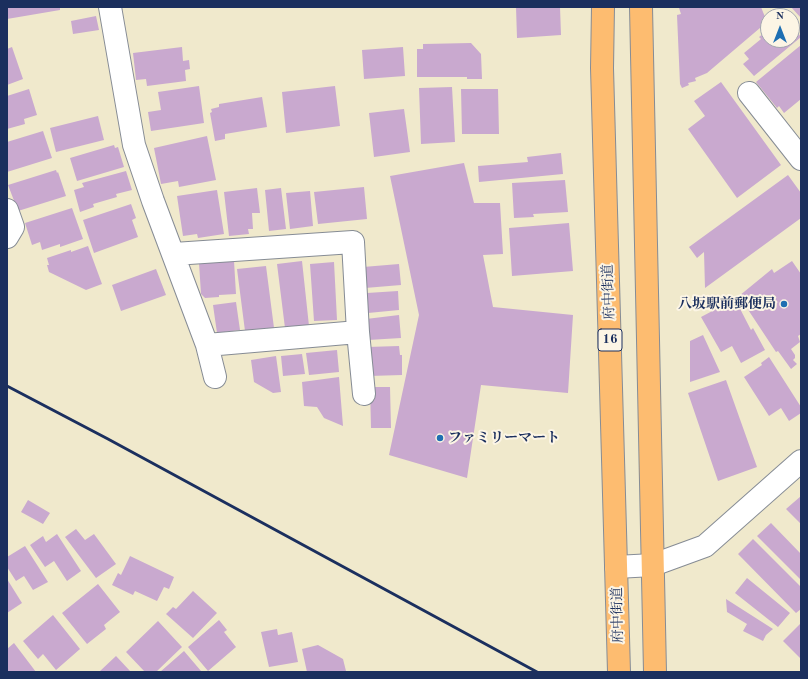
<!DOCTYPE html>
<html>
<head>
<meta charset="utf-8">
<style>
	body { margin:0 }
	#map { position:relative; width:808px; height:679px; overflow:hidden; background:#f0e9cc; font-family:"Old Standard TT",serif }
	canvas { display:block }
	.frame { position:absolute; inset:0; border:8px solid #1b2f5e; pointer-events:none }
	.north { position:absolute; left:760px; top:8px; width:40px; height:40px; box-sizing:border-box; background:#fcf5e5; border:1px solid #a2a6af; border-radius:50%; rotate:0deg; font-size:11px; font-weight:700; line-height:16px; text-align:center; color:#1b2f5e }
	.north::after { content:''; display:block; margin:auto; width:14px; height:18px; background:#1f6fb2; clip-path:polygon(50% 0,100% 100%,50% 72%,0 100%) }
</style>
</head>
<body>
<div id="map">
<canvas width="808" height="679"></canvas>
<div class="frame"></div>
<div class="north">N</div>
</div>
<script>
const ctx = document.querySelector('canvas').getContext('2d');
ctx.lineJoin = 'round';
function paint(path, color) {
  ctx.fillStyle = color;
  ctx.fill(path, 'evenodd');
}
function strokePath(path, color, width, dash) {
  ctx.strokeStyle = color;
  ctx.lineWidth = width;
  ctx.lineCap = dash ? 'butt' : 'round';
  ctx.setLineDash(dash || []);
  ctx.stroke(path);
}
function write(font, color, halo, rows, align = 'center') {
  ctx.font = font + ' "Old Standard TT","Noto Serif JP",serif';
  ctx.lineWidth = 4;
  ctx.setLineDash([]);
  ctx.textBaseline = 'middle';
  ctx.strokeStyle = halo;
  ctx.fillStyle = color;
  for (const [text, x, y, turn = 0] of rows) {
    ctx.save();
    ctx.translate(x, y);
    ctx.rotate((+turn || 0) * Math.PI / 180);
    ctx.textAlign = isNaN(turn) ? turn : align;
    if (halo) ctx.strokeText(text, 0, 0);
    ctx.fillText(text, 0, 0);
    ctx.restore();
  }
}
const building = new Path2D(`
	M 7,7 L 60,7 L 60,10 L 7,19 Z
	M 516,7 L 560,7 L 561,35 L 517,38 Z
	M 681,7 L 761,7 L 767,22 L 707,73 L 695,78 L 696,81 L 688,83 L 689,85 L 682,88 L 680,84 L 677,15 L 681,14 L 679,8 Z
	M 791,7 L 801,7 L 801,18 Z
	M 96,16 L 99,30 L 73,34 L 71,21 Z
	M 792,25 L 801,37 L 754,76 L 743,64 L 749,59 L 744,53 L 761,39 L 759,37 L 768,30 L 768,40 L 792,40 Z
	M 471,43 L 481,54 L 482,79 L 467,79 L 467,77 L 417,77 L 417,49 L 423,49 L 423,44 Z
	M 801,45 L 801,99 L 784,113 L 779,106 L 777,108 L 756,82 Z
	M 12,47 L 23,79 L 7,85 L 7,49 Z
	M 182,47 L 183,61 L 189,60 L 190,69 L 185,70 L 186,81 L 147,86 L 146,79 L 136,80 L 133,53 Z
	M 403,47 L 405,76 L 364,79 L 362,50 Z
	M 721,82 L 781,165 L 737,198 L 688,129 L 705,116 L 694,101 Z
	M 199,86 L 204,123 L 151,131 L 148,112 L 161,110 L 158,92 Z
	M 335,86 L 340,126 L 286,133 L 282,92 Z
	M 452,87 L 455,142 L 421,144 L 419,88 Z
	M 29,89 L 37,115 L 24,119 L 25,124 L 7,129 L 7,96 Z
	M 461,89 L 498,89 L 499,134 L 462,134 Z
	M 262,97 L 267,127 L 225,134 L 225,139 L 215,141 L 210,113 L 212,112 L 211,109 L 219,107 L 219,104 Z
	M 404,109 L 410,152 L 374,157 L 369,113 Z
	M 98,116 L 104,140 L 56,152 L 50,128 Z
	M 43,131 L 52,158 L 7,172 L 7,142 Z
	M 207,136 L 216,180 L 179,187 L 178,181 L 161,184 L 154,148 Z
	M 114,145 L 115,148 L 118,147 L 124,167 L 77,181 L 70,158 Z
	M 561,153 L 563,174 L 479,182 L 478,166 L 528,162 L 527,157 Z
	M 464,163 L 474,203 L 500,203 L 503,254 L 483,255 L 493,307 L 573,315 L 568,393 L 481,385 L 467,478 L 389,455 L 419,315 L 390,176 Z
	M 56,170 L 57,173 L 58,172 L 66,196 L 18,211 L 8,185 Z
	M 126,171 L 132,190 L 116,194 L 117,197 L 93,204 L 94,207 L 80,212 L 74,190 L 84,187 L 82,183 Z
	M 788,175 L 801,193 L 801,218 L 705,288 L 704,252 L 697,258 L 689,247 Z
	M 565,180 L 568,212 L 533,214 L 534,217 L 514,218 L 512,183 Z
	M 364,187 L 367,219 L 318,224 L 314,192 Z
	M 257,188 L 260,213 L 252,213 L 253,229 L 248,229 L 249,234 L 229,236 L 224,192 Z
	M 281,188 L 286,229 L 269,231 L 265,190 Z
	M 217,190 L 224,234 L 198,238 L 197,234 L 183,236 L 177,196 Z
	M 310,191 L 313,226 L 290,229 L 286,193 Z
	M 131,204 L 136,218 L 132,220 L 138,237 L 94,253 L 83,220 Z
	M 72,208 L 83,239 L 60,247 L 60,244 L 42,250 L 40,242 L 32,245 L 25,223 Z
	M 569,223 L 573,271 L 512,276 L 509,228 Z
	M 88,246 L 102,284 L 86,290 L 49,272 L 47,265 L 49,265 L 47,258 L 71,250 L 71,252 Z
	M 234,261 L 236,294 L 219,295 L 219,297 L 205,298 L 201,294 L 199,263 Z
	M 302,261 L 309,326 L 285,328 L 277,264 Z
	M 792,261 L 801,274 L 801,334 L 798,336 L 800,342 L 791,349 L 795,355 L 795,358 L 793,360 L 797,364 L 791,369 L 778,351 L 776,352 L 739,296 L 772,269 L 774,273 Z
	M 334,262 L 337,320 L 314,321 L 310,264 Z
	M 399,264 L 401,285 L 365,288 L 363,267 Z
	M 266,266 L 274,328 L 245,331 L 237,269 Z
	M 156,269 L 166,295 L 121,311 L 112,285 Z
	M 398,291 L 399,310 L 368,313 L 367,293 Z
	M 735,299 L 751,330 L 753,328 L 765,350 L 741,363 L 732,346 L 721,352 L 701,317 Z
	M 236,302 L 240,330 L 217,333 L 213,305 Z
	M 399,315 L 401,338 L 368,340 L 366,319 Z
	M 703,335 L 720,372 L 690,382 L 690,341 Z
	M 399,346 L 400,355 L 402,355 L 402,375 L 369,376 L 367,347 Z
	M 337,350 L 339,372 L 309,375 L 306,353 Z
	M 302,354 L 305,374 L 283,376 L 281,356 Z
	M 276,356 L 281,392 L 273,393 L 254,382 L 251,360 Z
	M 769,357 L 801,407 L 801,413 L 789,421 L 781,408 L 769,416 L 744,377 L 762,365 L 761,363 Z
	M 339,377 L 343,426 L 324,418 L 317,407 L 304,406 L 302,382 Z
	M 726,380 L 757,467 L 718,481 L 688,393 Z
	M 370,387 L 390,387 L 391,428 L 371,428 Z
	M 801,496 L 801,524 L 786,509 Z
	M 28,500 L 50,513 L 43,524 L 21,512 Z
	M 771,523 L 801,554 L 801,580 L 757,536 Z
	M 76,529 L 85,540 L 94,534 L 116,564 L 96,578 L 65,537 Z
	M 57,534 L 81,571 L 67,581 L 54,561 L 45,567 L 30,545 L 43,536 L 46,542 Z
	M 753,539 L 801,587 L 801,609 L 796,613 L 738,554 Z
	M 25,546 L 48,582 L 33,590 L 24,576 L 16,581 L 7,567 L 7,557 Z
	M 130,556 L 174,577 L 169,589 L 164,587 L 157,601 L 135,591 L 133,595 L 112,585 L 118,573 L 121,575 Z
	M 747,578 L 790,613 L 778,627 L 735,593 Z
	M 7,579 L 22,603 L 7,613 Z
	M 98,584 L 120,612 L 104,625 L 106,629 L 87,644 L 62,613 Z
	M 193,591 L 217,613 L 193,638 L 166,614 L 173,607 L 176,609 Z
	M 726,599 L 773,629 L 766,635 L 763,641 L 743,631 L 747,624 L 727,612 Z
	M 53,615 L 80,649 L 56,670 L 43,654 L 38,659 L 23,641 Z
	M 219,620 L 227,630 L 224,632 L 236,647 L 208,671 L 188,647 Z
	M 158,621 L 182,647 L 156,672 L 145,672 L 126,652 Z
	M 801,623 L 801,659 L 783,641 Z
	M 277,629 L 278,635 L 292,632 L 298,662 L 269,667 L 261,632 Z
	M 14,643 L 36,672 L 7,672 L 7,649 Z
	M 318,645 L 343,659 L 346,671 L 339,672 L 307,672 L 302,649 Z
	M 184,651 L 201,671 L 160,672 Z
	M 116,656 L 131,672 L 99,672 Z`);
const minor = new Path2D(`
	M 110,7 L 134,145 L 153,201 L 207,345 L 215,377
	M 749,93 L 801,159
	M 7,210 L 13,227 L 7,237
	M 174,254 L 353,242 L 358,332 L 207,345
	M 358,332 L 364,394
	M 616,567 L 653,565 L 705,546 L 801,461`);
const major = new Path2D(`
	M 603,7 L 602,68 L 619,672
	M 641,7 L 655,672`);
const rail = new Path2D(`
	M 7,386 L 108,439 L 537,672`);
const markers = [
	[784,304,4,"#1f6fb2"],
	[440,438,4,"#1f6fb2"]
];
const shields = [
	[610,340,24]
];
const shieldNames = [
	["16",610,340]
];
const streetNames = [
	["府中街道",609,292,-92],
	["府中街道",618,615,-91]
];
const poiNames = [
	["八坂駅前郵便局",776,304],
	["ファミリーマート",448,438,"left"]
];
paint(building, '#c9a9cf');
strokePath(minor, '#868c95', 24);
strokePath(major, '#868c95', 24);
strokePath(minor, '#fff', 22);
strokePath(major, '#fdbc70', 22);
strokePath(rail, '#1b2f5e', 3);
for (const [x, y, r, color] of markers) {
  const dot = new Path2D();
  dot.arc(x, y, r, 0, 2 * Math.PI);
  ctx.fillStyle = color;
  ctx.fill(dot);
  strokePath(dot, '#fcf5e5', 1.5);
}
for (const [x, y, w] of shields) {
  const box = new Path2D();
  box.roundRect(x - w / 2, y - 11, w, 22, 3);
  ctx.fillStyle = '#fcf5e5';
  ctx.fill(box);
  strokePath(box, '#1b2f5e', 1);
}
write('bold 13px', '#1b2f5e', null, shieldNames);
write('14px', '#1b2f5e', '#fcf5e5', streetNames);
write('bold 14px', '#1b2f5e', '#fcf5e5', poiNames, 'right');
</script>
</body>
</html>
